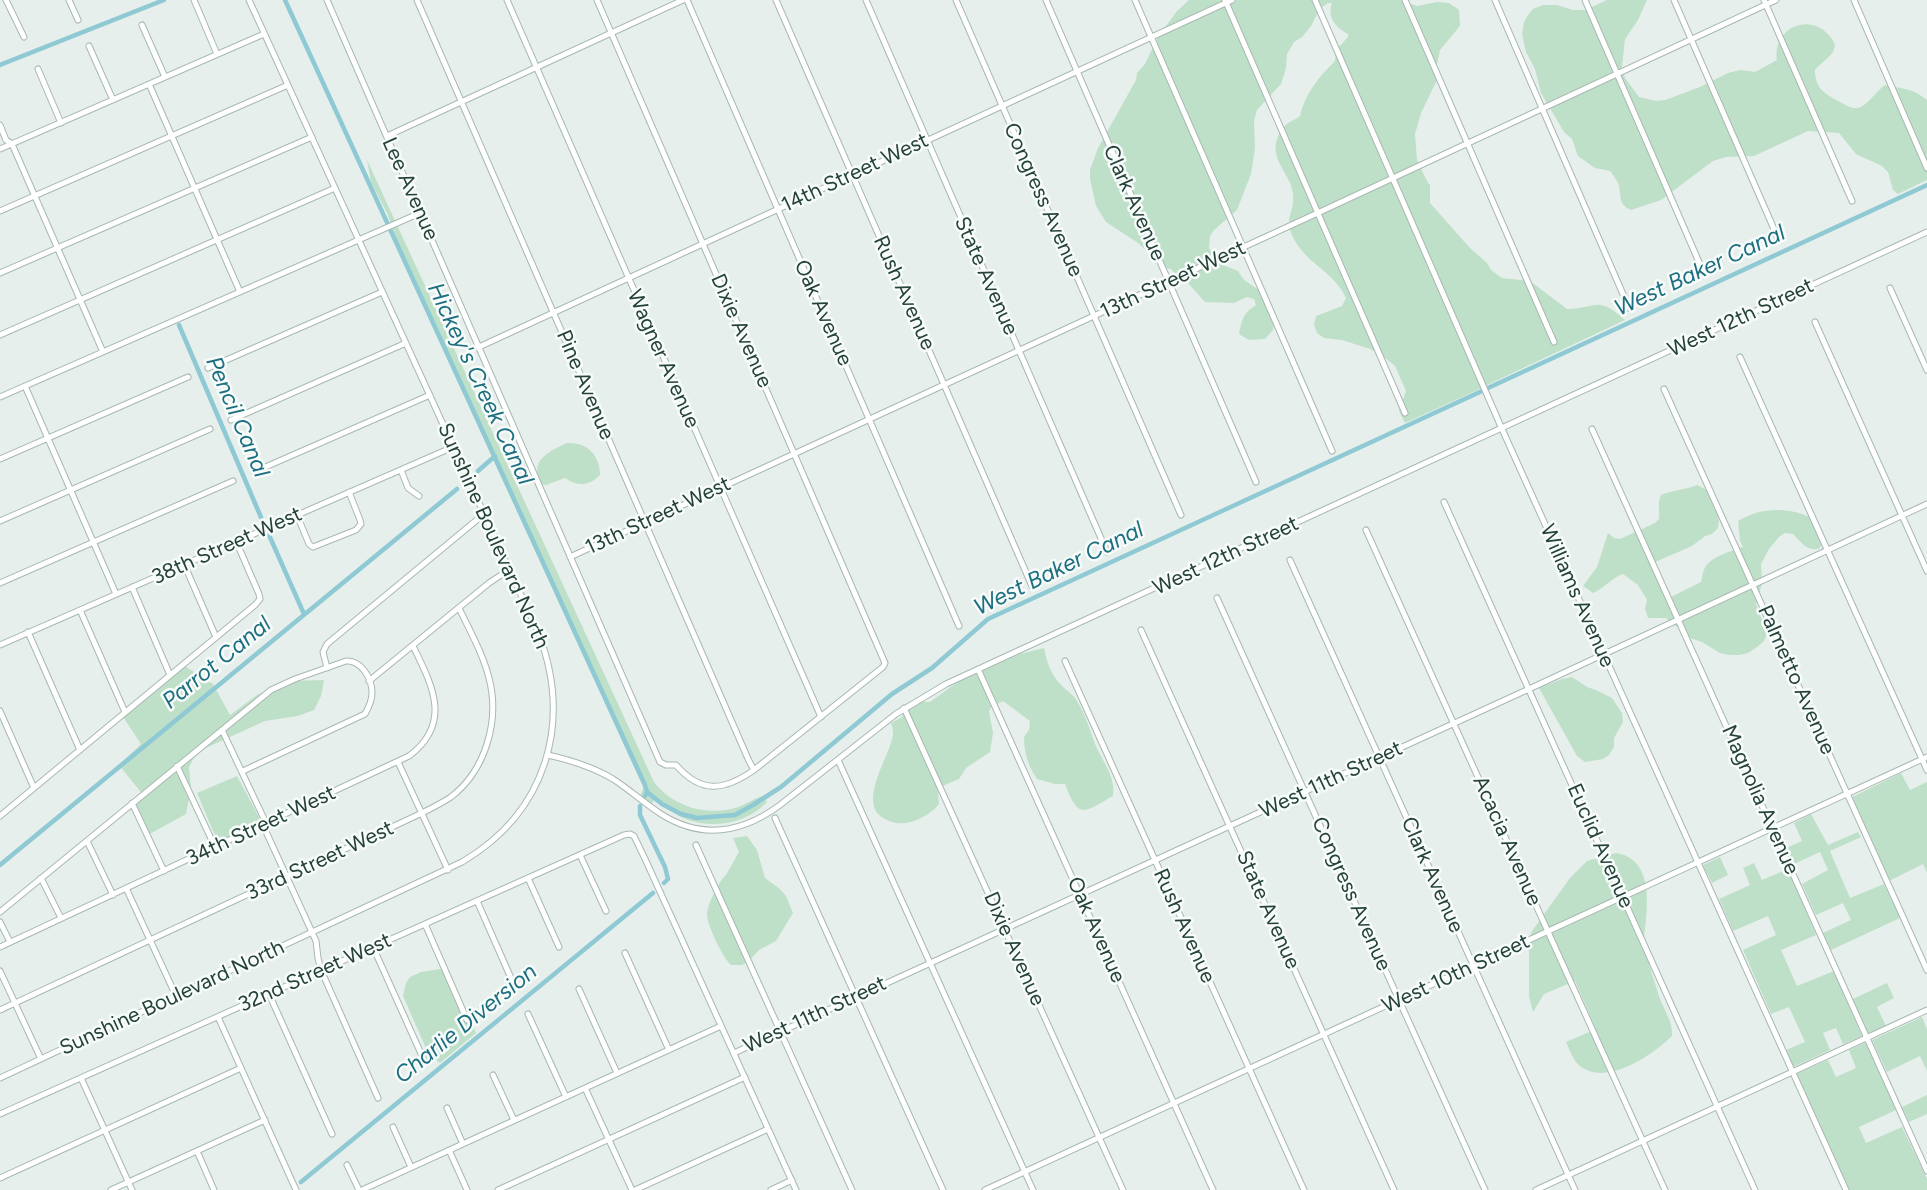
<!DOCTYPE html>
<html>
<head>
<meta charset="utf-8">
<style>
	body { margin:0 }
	canvas { display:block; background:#e6efeb }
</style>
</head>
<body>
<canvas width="1927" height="1190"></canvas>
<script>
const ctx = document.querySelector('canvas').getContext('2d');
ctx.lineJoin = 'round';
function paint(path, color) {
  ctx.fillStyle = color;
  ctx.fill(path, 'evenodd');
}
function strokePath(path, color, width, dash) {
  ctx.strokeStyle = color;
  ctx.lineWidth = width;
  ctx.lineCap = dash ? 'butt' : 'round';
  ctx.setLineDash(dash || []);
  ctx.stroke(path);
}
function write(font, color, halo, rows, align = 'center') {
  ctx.font = font + ' Figtree,sans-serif';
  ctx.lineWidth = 5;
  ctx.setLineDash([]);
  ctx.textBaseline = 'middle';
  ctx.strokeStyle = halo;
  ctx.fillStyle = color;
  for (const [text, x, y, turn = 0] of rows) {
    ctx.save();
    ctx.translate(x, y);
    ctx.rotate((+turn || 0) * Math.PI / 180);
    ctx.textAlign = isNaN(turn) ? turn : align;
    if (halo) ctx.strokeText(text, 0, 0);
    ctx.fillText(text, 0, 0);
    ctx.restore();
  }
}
const green = new Path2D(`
	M 1189,0 L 1313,0 L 1318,12 L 1311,26 L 1302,37 L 1294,42 L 1287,54 L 1286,68 L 1281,84 L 1257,110 L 1254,121 L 1255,148 L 1251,174 L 1237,210 L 1214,230 L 1210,236 L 1209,248 L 1218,263 L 1238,271 L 1244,280 L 1259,290 L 1268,303 L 1274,319 L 1273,330 L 1265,339 L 1249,340 L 1239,334 C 1242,320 1243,313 1256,305 L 1254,299 L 1247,297 L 1234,303 L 1205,302 L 1187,282 L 1178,277 L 1171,269 L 1165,268 L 1138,243 L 1106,222 L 1096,206 L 1090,179 L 1090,170 L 1098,148 L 1136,80 L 1137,73 L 1145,64 L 1158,37 L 1177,11 Z
	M 1317,0 L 1401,0 L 1417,6 L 1437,2 L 1449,3 L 1459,10 L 1460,26 L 1440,50 L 1437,65 L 1437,80 L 1421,113 L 1415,134 L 1417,160 L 1428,183 L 1430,185 L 1430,203 L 1470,248 L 1487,263 L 1491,270 L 1502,278 L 1530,281 L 1567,309 C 1598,308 1597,295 1625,320 L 1485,386 L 1338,48 L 1348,37 L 1348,34 C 1335,27 1327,17 1332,3 L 1328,3 L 1321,8 Z
	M 1607,0 L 1647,0 L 1638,20 L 1625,39 L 1622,67 L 1625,78 L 1639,97 L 1656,101 L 1665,100 L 1700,87 L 1728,73 L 1740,70 L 1755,72 L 1777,60 C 1772,27 1812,10 1832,39 C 1834,42 1836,45 1834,49 C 1832,57 1820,63 1815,70 C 1815,90 1827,95 1842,103 C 1847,106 1852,109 1858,108 C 1867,106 1876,91 1885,85 C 1904,90 1909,86 1927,100 L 1927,180 L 1898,194 L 1893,190 L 1888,172 L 1882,166 L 1856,154 L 1839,133 L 1808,131 L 1754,156 L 1726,157 L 1713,161 L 1661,200 L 1631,210 C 1619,205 1621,198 1619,186 C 1617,180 1614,176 1610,171 L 1595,168 L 1578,156 L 1572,139 L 1564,132 L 1541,93 L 1535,69 L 1526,52 L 1522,34 L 1524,22 L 1528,15 L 1533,9 L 1543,5 L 1557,5 L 1573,10 L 1585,10 Z
	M 1336,53 L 1482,388 L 1405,423 L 1399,411 L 1406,391 L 1395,366 L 1383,356 L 1370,349 L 1342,340 L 1324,338 L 1317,333 L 1314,325 L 1316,316 L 1342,306 L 1346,298 C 1335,273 1308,264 1295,241 C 1282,216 1295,215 1293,194 C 1291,171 1262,156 1283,128 C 1287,122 1295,120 1300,116 C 1305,93 1319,77 1335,61 Z
	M 367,160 L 654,782 C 673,807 708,817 738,807 C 747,804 754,798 763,796 L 767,802 C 747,824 710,830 683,818 C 672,813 664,804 654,800 L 651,805 L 640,796 C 643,790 645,786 640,780 L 402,260 L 403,256 L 387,213 L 371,182 Z
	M 567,443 C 587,442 600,455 600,475 C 589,486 578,487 565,478 L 546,485 L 541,484 C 529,460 548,452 567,443 Z
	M 1697,485 L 1705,489 L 1711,497 L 1719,520 L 1718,528 L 1712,534 L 1705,536 L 1692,546 L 1653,563 L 1669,598 L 1701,582 C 1702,578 1702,574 1704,570 C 1708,557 1732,551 1743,547 L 1740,541 L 1738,521 C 1760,507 1787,507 1810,517 L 1822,542 L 1820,548 C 1808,553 1801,542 1793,534 L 1785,533 L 1779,537 L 1769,549 L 1761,564 L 1762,584 L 1756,604 L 1767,633 L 1764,641 L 1757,647 L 1748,653 L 1739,655 L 1729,655 L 1720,653 L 1702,642 L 1690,638 L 1686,632 L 1672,624 L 1666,618 L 1648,618 L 1645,609 L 1647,600 L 1638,585 L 1623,574 C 1611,578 1605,588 1593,593 L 1583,586 L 1597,567 L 1608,533 L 1614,538 L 1620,539 L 1655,523 L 1659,519 C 1660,510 1657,504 1661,495 C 1673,490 1685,490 1697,485 Z
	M 1044,648 C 1047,663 1051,675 1062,686 C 1067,691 1074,695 1077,701 C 1085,713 1089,728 1094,741 C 1101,761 1116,774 1113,796 C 1084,812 1079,821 1065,784 L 1055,784 L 1037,779 C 1028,766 1024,752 1024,737 L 1029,730 L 1030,721 L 1003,701 L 991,707 L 989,711 L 993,733 L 990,752 L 966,768 L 959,779 L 940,787 L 938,792 L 939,804 C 932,813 921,819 911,822 C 901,824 894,824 885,819 C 857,805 887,760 892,739 C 894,734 893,729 891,723 L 902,717 L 906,710 L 919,702 L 930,702 L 959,681 L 1020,654 Z
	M 183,665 L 213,684 L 230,715 L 257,695 L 287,681 L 324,680 L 321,696 L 314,710 L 298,716 L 265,721 L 197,752 L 189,767 L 191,788 L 186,814 L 148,835 L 132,809 L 144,796 L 119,765 L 141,744 L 123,717 Z
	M 1572,677 L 1587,687 L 1596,690 L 1612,698 L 1622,713 L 1623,722 L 1614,738 L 1614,747 L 1609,755 L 1603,759 L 1585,762 L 1577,756 L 1539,688 L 1562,679 Z
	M 1901,773 L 1910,790 L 1927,782 L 1927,873 L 1923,864 L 1889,881 L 1852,797 Z
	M 237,776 L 261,821 L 228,837 L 217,838 C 209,824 204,808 197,793 Z
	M 1811,814 L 1828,845 L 1858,832 L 1861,837 L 1830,851 L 1850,898 L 1884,884 L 1900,918 L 1831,950 L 1823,933 L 1851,920 L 1843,903 L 1816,915 L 1802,884 L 1828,870 L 1820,852 L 1794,864 L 1786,848 L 1802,841 L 1794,823 Z
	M 747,836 L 757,850 L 765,878 L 780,889 L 786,896 L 793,913 L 776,941 L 759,950 L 749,961 L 742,965 L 731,965 C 723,958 707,925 707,915 C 707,905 719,881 726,875 L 739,852 L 733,838 Z
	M 1616,853 C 1656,859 1647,911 1644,940 C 1647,960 1654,980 1660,999 C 1665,1012 1673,1022 1672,1036 C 1653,1055 1606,1087 1580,1066 C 1573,1061 1570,1050 1566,1042 L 1596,1029 L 1575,981 L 1544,994 L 1533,1012 L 1529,996 L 1529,939 L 1532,931 L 1570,878 L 1587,861 Z
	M 1720,857 L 1728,875 L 1712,883 L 1703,865 Z
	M 1754,863 L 1762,880 L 1788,869 L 1816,935 L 1781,950 L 1797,986 L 1834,971 L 1862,1036 L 1843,1044 L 1836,1028 L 1823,1033 L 1830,1050 L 1793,1067 L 1786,1050 L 1805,1042 L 1789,1007 L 1771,1014 L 1743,950 L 1776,935 L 1768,916 L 1733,931 L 1719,899 L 1750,885 L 1743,868 Z
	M 440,969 L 446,971 L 450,976 L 476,1033 L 440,1063 L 428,1053 L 403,996 L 406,983 L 410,977 L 421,972 Z
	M 1887,983 L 1894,998 L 1877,1007 L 1886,1026 L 1868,1033 L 1853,999 Z
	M 1922,1017 L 1927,1029 L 1927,1071 L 1920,1056 L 1887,1072 L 1872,1040 Z
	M 1864,1043 L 1868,1044 L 1896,1110 L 1859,1127 L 1866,1143 L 1902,1127 L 1927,1179 L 1927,1190 L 1848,1190 L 1796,1074 L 1828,1060 L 1836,1077 L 1856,1068 L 1849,1050 Z
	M 1927,1095 L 1927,1114 L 1909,1122 L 1902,1107 Z`);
const canal = new Path2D(`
	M 285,0 L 645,785 L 647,792 L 645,796
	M 0,65 L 164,0
	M 179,325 L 263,522
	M 1488,388 L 1927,185
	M 478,471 L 495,456
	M 269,535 L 304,614
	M 647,792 L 662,804 L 681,814 L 697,818 L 735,815 L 753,805 L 781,787 L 892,694 L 932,668 L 988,619 L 1482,391
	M 640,806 L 640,815 L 665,867 L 668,879 L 664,883
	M 0,865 L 457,489
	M 301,1182 L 653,893`);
const minor = new Path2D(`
	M 6,0 L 24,37
	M 69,0 L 78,20
	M 194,0 L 217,54
	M 327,0 L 660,762 L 666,765 L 676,765 C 701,794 724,791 754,770 L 883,667 L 885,663 L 597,0
	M 417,0 L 749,761 L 754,770
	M 507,0 L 821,717
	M 687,0 L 959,626
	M 776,0 L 1032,586
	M 866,0 L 1107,552
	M 956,0 L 1181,515
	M 1046,0 L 1256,482
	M 1135,0 L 1332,451
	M 1225,0 L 1405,413
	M 1315,0 L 1502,429 L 1846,1190
	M 1405,0 L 1554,342
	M 1495,0 L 1629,308
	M 1585,0 L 1702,269
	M 1674,0 L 1777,236
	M 1764,0 L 1852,201
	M 1854,0 L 1927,168
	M 142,25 L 165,77
	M 89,46 L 113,100
	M 38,69 L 61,123
	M 149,84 L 240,292
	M 0,125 L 6,140 L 12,144 L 103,352
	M 387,136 L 683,0
	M 0,149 L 264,34
	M 0,211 L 288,85
	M 0,273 L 312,137
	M 1890,288 L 1927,370
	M 1815,322 L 1927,571
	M 0,335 L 335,188
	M 479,347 L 1232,0
	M 1740,357 L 1927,770
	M 208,368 L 382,292
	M 25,386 L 116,594
	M 1664,389 L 1927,970
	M 0,397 L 420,213
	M 231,420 L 406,343
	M 1592,429 L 1927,1171
	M 0,459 L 188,377
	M 401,470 L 408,488 L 419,496
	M 254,472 L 430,395
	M 1444,502 L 1755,1190
	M 297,515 L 309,544 L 313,547 L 356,530 L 361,524 L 360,520 L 349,492
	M 0,521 L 210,429
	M 1366,530 L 1665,1190
	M 570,557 L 1322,211 L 1776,0
	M 1290,560 L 1575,1190
	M 184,564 L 216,637
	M 0,583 L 233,481
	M 132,587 L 170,675
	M 1217,598 L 1485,1190
	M 80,610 L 125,712
	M 1141,630 L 1394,1190
	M 28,632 L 80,750
	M 0,645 L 453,447
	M 1065,661 L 1304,1190
	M 327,668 L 323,652 L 327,644 L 484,514
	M 978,669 L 1213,1190
	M 369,681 L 489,583 L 510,569
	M 904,708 L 1123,1190
	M 0,711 L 34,788
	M 222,730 L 266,823
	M 548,755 C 570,760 593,767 613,779 C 630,790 644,803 661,814 C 702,840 742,833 780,805 L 896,714 L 946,684 L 1927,232
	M 838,760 L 1033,1190
	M 398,762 L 448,870
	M 177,766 L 215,847
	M 132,803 L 164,871
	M 0,816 L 255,605 L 260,599 L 259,594 L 236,541
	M 775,818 L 943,1190
	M 263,825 L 316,941 L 318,958 L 321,970 L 378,1098
	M 87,841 L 113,895
	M 696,845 L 852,1190
	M 580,855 L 606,911
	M 41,878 L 61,918
	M 528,878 L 559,947
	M 126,888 L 176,996
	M 477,901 L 514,985
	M 0,912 L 271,690 L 295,679 L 346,661 C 361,660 372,678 372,693 C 372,701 369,707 365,714 L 243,771
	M 0,922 L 10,942
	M 425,924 L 467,1020
	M 0,947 L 409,756 C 453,723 432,685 413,646
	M 373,947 L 423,1058
	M 625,953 L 669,1050
	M 0,971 L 41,1059
	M 579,989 L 617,1073
	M 269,994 L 332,1134
	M 0,1010 L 422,813 C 432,808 442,803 451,797 C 486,770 500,720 489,678 C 483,654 470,631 459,608
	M 528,1014 L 566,1097
	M 218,1017 L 296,1190
	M 734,1053 L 1529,689 L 1927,504
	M 493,1075 L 514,1120
	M 0,1078 L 462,862 C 547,812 573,722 538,632 L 249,0
	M 81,1078 L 132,1190
	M 585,1088 L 632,1190
	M 447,1108 L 463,1144
	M 0,1114 L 624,835 L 630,834 L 634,836 L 646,861 L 796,1190
	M 393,1127 L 411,1167
	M 449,1150 L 467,1190
	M 197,1151 L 214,1190
	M 347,1165 L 359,1190
	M 0,1178 L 241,1068
	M 111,1190 L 265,1120
	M 362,1190 L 721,1026
	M 498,1190 L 745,1077
	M 635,1190 L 768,1129
	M 771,1190 L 792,1180
	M 985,1190 L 1927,757
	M 1536,1190 L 1927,1010`);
const streetNames = [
	["14th Street West",855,173,-25],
	["Lee Avenue",410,189,66],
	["Congress Avenue",1043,200,66],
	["Clark Avenue",1134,203,66],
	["State Avenue",986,276,66],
	["13th Street West",1173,280,-25],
	["Rush Avenue",904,293,66],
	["Oak Avenue",823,313,66],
	["West 12th Street",1741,318,-25],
	["Dixie Avenue",741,331,66],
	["Wagner Avenue",663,359,66],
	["Pine Avenue",585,385,67],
	["13th Street West",658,516,-25],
	["Sunshine Boulevard North",493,536,66],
	["38th Street West",227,546,-24],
	["West 12th Street",1226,556,-25],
	["Williams Avenue",1577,596,66],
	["Palmetto Avenue",1796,680,66],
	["West 11th Street",1331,780,-25],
	["Magnolia Avenue",1760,800,66],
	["34th Street West",261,826,-25],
	["Acacia Avenue",1507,841,66],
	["Euclid Avenue",1600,846,66],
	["33rd Street West",320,861,-25],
	["Clark Avenue",1432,875,66],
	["Congress Avenue",1351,894,66],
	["State Avenue",1268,910,66],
	["Rush Avenue",1184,926,66],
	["Oak Avenue",1096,930,66],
	["Dixie Avenue",1014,949,66],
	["32nd Street West",315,973,-24],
	["West 10th Street",1456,974,-25],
	["Sunshine Boulevard North",172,998,-25],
	["West 11th Street",815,1015,-25]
];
const waterNames = [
	["West Baker Canal",1700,271,-25],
	["Hickey's Creek Canal",480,384,65],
	["Pencil Canal",237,417,67],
	["West Baker Canal",1059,569,-26],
	["Parrot Canal",217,663,-39],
	["Charlie Diversion",466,1024,-39]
];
paint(green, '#bfe0c8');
strokePath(canal, '#8ec9d4', 4.5);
strokePath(minor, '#a8b8b2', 7);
strokePath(minor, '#fff', 5);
write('21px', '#24423a', '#f7fbf9', streetNames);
write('italic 23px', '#1c6f80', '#f7fbf9', waterNames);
</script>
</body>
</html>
